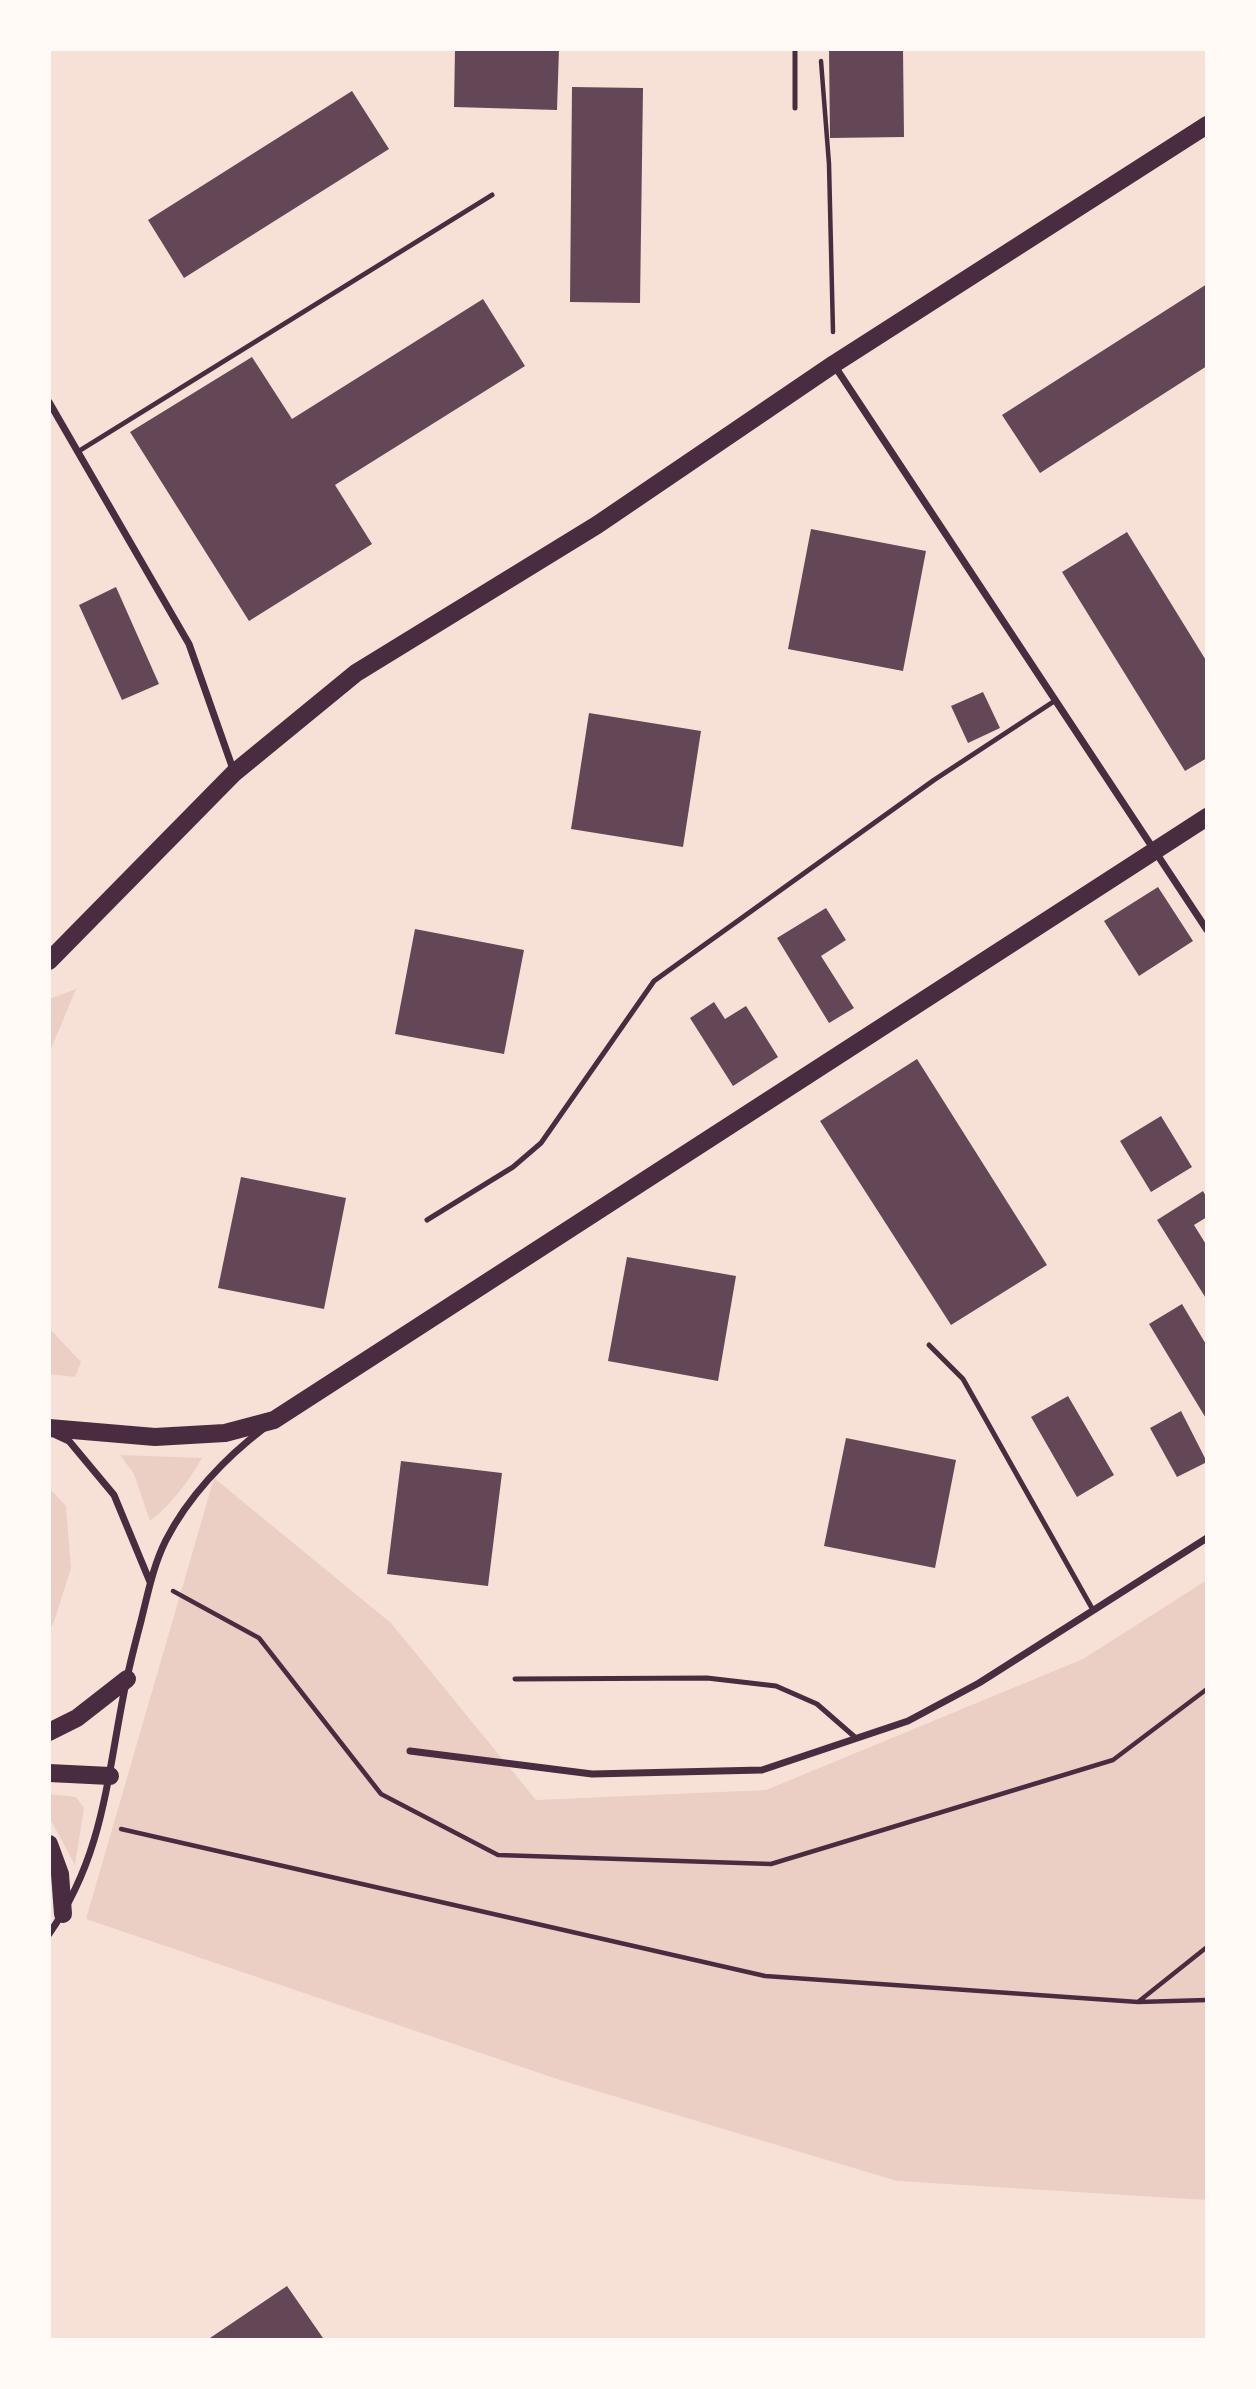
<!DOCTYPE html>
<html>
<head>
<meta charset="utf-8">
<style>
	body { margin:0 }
	#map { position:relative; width:1256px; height:2389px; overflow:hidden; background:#f7e1d7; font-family:Arial,sans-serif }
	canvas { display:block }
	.frame { position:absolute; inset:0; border:51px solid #fffaf5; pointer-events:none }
</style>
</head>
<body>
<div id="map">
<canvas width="1256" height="2389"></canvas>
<div class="frame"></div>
</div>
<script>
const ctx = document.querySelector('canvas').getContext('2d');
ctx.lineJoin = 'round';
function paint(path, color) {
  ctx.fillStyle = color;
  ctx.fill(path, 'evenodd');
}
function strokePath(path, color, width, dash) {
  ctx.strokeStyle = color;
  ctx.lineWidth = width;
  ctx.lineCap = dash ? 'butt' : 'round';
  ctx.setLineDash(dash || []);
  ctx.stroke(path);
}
const green = new Path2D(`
	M 76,989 L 49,1054 L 49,999 Z
	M 49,1328 L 81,1362 L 75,1377 L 49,1374 Z
	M 120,1455 L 202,1458 C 189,1481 171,1505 150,1521 L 134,1474 Z
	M 214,1478 L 391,1623 L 536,1800 L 766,1790 L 1083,1659 L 1207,1580 L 1207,2200 L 897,2181 L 560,2080 L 86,1919 Z
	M 49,1488 L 66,1506 L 71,1568 L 54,1622 L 49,1630 Z
	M 49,1794 L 76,1797 L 84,1808 L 75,1865 L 49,1817 Z`);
const building = new Path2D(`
	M 455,49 L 559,49 L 557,110 L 454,107 Z
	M 829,49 L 903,49 L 904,137 L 830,138 Z
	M 572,87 L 643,88 L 640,303 L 570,302 Z
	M 352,91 L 389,149 L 184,278 L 148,220 Z
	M 1207,284 L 1207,366 L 1040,473 L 1002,415 Z
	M 483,299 L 525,366 L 335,485 L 372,544 L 249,621 L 130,432 L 252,357 L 292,419 Z
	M 811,529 L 926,551 L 903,671 L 788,649 Z
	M 1127,532 L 1207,662 L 1207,758 L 1185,771 L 1062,572 Z
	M 116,587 L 159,684 L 122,700 L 79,605 Z
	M 983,692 L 1000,728 L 968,743 L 951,706 Z
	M 589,713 L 701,731 L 683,847 L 571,829 Z
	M 1158,887 L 1193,941 L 1139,976 L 1104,921 Z
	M 826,908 L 846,940 L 821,956 L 854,1008 L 829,1023 L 777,938 Z
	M 415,929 L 524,950 L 504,1054 L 395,1034 Z
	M 714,1002 L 725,1019 L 746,1006 L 778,1057 L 733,1086 L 690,1018 Z
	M 917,1059 L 1047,1265 L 951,1325 L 820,1121 Z
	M 1161,1116 L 1192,1167 L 1151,1192 L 1120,1141 Z
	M 241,1177 L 346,1198 L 324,1309 L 218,1288 Z
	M 1203,1191 L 1207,1198 L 1207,1217 L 1194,1225 L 1207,1246 L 1207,1300 L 1157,1220 Z
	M 627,1257 L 736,1276 L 718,1381 L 608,1361 Z
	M 1182,1304 L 1207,1346 L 1207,1420 L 1149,1324 Z
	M 1068,1396 L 1114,1475 L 1077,1497 L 1031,1417 Z
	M 1181,1411 L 1207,1462 L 1177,1477 L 1150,1428 Z
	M 846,1438 L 956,1460 L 935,1568 L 824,1546 Z
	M 401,1461 L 502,1473 L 488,1586 L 387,1574 Z
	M 287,2286 L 323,2338 L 320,2340 L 207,2340 Z`);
const path = new Path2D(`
	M 821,61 L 829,164 L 833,332
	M 173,1591 L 259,1638 L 381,1794 L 498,1855 L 771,1864 L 1113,1760 L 1207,1689
	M 121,1829 L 765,1976 L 1138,2002 L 1207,1947
	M 1138,2002 L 1207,2000`);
const service = new Path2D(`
	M 795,49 L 795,108
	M 79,451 L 492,195
	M 427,1220 L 513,1167 L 541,1143 L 654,981 L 934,780 L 1056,700
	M 929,1345 L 963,1379 L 1093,1610
	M 515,1679 L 707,1678 L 776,1686 L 817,1704 L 856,1738`);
const minor = new Path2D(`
	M 834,365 L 1207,930
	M 49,402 L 189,644 L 234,772
	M 56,1435 L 69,1441 L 114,1495 L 150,1582
	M 410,1751 L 592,1774 L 762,1770 L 908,1721 L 979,1683 L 1207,1538
	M 49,1934 C 106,1853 107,1771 127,1678 C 131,1659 136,1640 141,1621 C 148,1593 153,1566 166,1540 C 188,1497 225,1458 263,1429`);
const primary = new Path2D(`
	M 49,961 L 234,773 L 356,673 L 597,525 L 834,364 L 1207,125
	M 49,1428 L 155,1437 L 225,1433 L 274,1420 L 1207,817
	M 49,1732 L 77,1718 L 127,1679
	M 49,1773 L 110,1776
	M 49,1844 L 60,1874 L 63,1914`);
paint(green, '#ebcfc5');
paint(building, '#644757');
strokePath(path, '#4a2c40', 4.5);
strokePath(service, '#4a2c40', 5);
strokePath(minor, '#4a2c40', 7);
strokePath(primary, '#4a2c40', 18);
</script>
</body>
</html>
